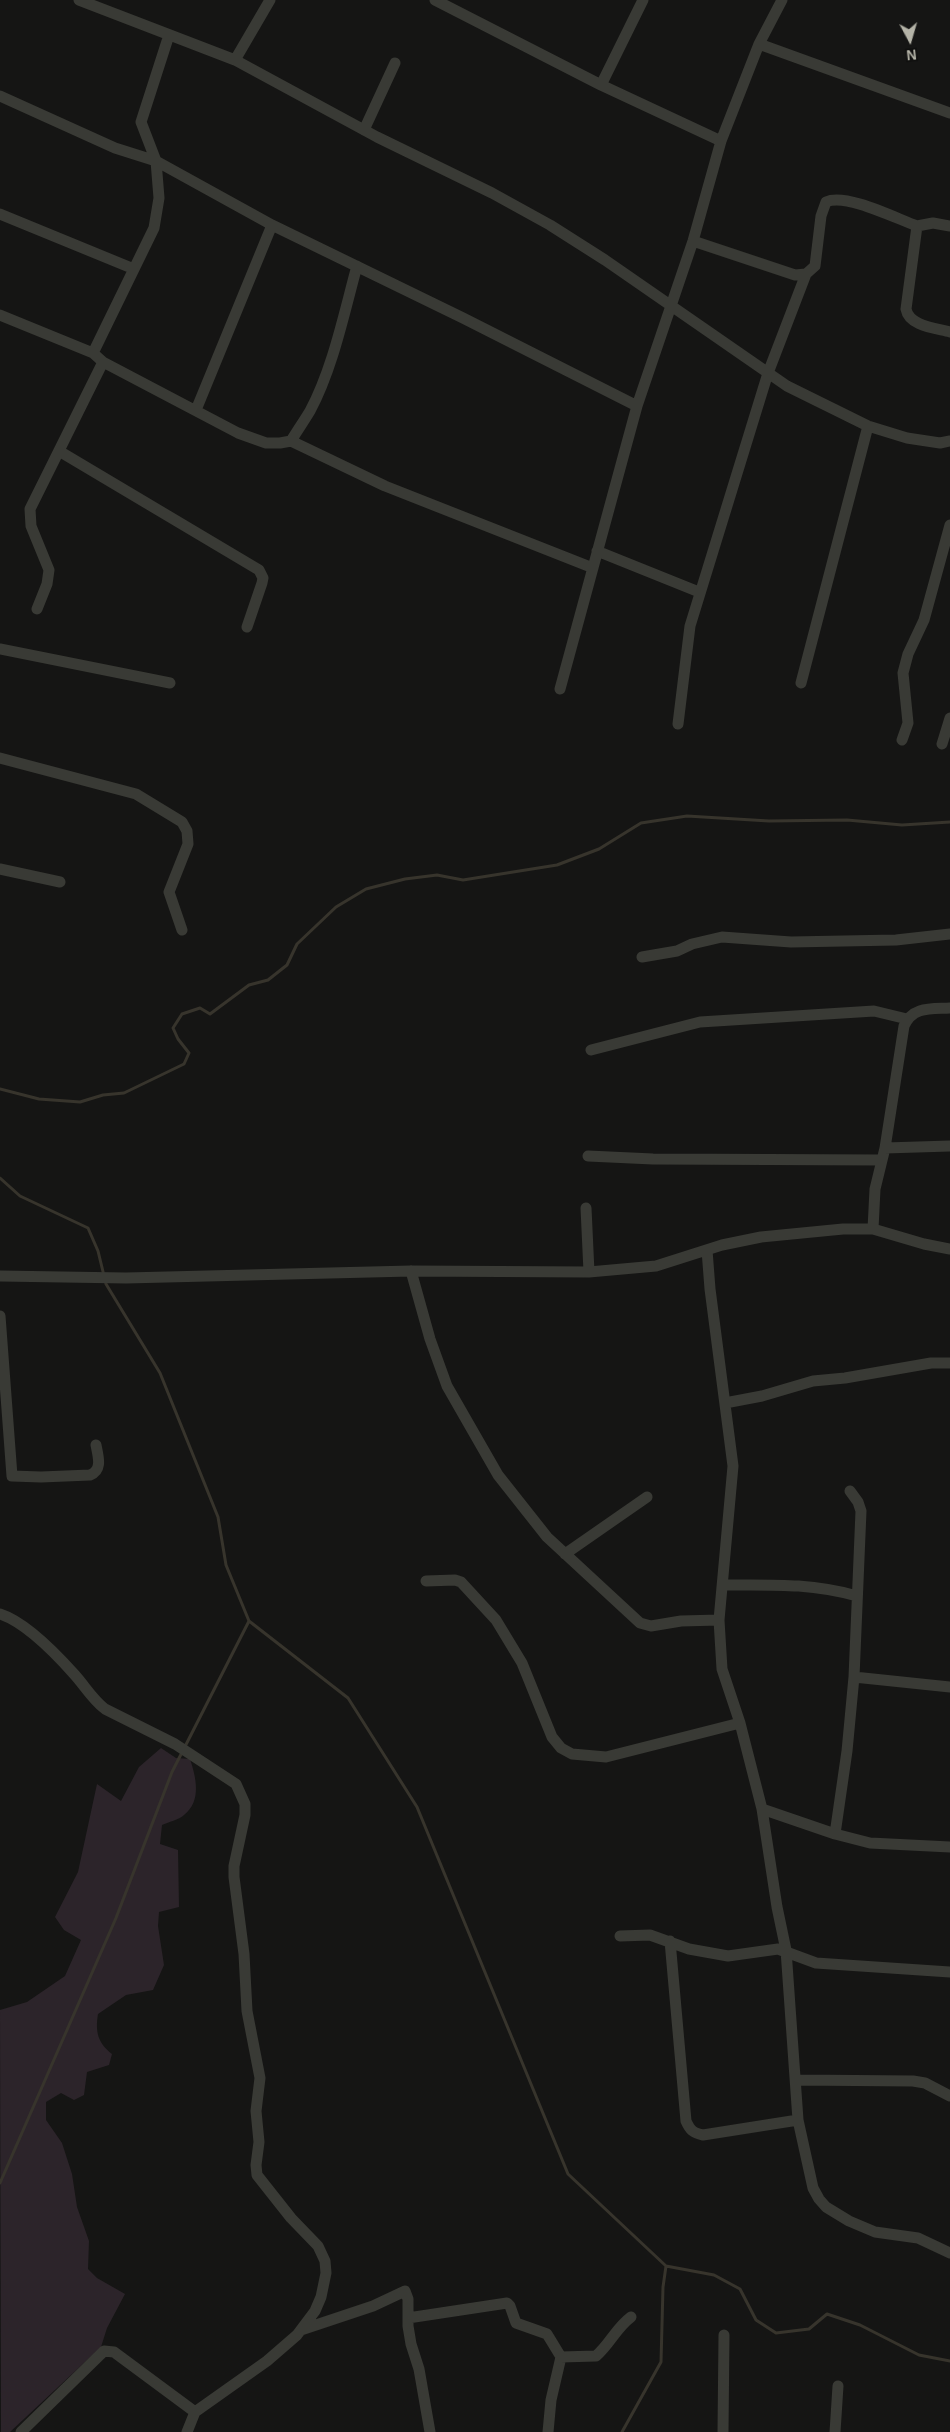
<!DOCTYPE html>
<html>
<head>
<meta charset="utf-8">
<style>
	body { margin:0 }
	#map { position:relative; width:950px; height:2432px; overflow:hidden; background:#151514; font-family:Arial,sans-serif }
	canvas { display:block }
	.north { position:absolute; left:885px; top:15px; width:50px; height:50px; -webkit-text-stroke:4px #10100f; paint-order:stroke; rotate:174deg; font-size:14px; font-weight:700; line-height:20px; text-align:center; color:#b4b3a7 }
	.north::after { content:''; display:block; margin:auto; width:18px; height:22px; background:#b4b3a7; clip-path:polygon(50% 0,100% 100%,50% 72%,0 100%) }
</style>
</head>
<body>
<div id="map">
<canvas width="950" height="2432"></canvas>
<div class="north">N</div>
</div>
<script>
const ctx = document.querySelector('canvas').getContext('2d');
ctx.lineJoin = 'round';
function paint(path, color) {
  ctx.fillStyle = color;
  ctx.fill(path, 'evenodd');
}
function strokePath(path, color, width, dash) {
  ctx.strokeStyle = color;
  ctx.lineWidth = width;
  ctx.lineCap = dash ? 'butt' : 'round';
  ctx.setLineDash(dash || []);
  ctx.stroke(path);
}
const green = new Path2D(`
	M 161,1748 L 176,1758 L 190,1759 C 196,1777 202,1801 184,1815 C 179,1820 168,1822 162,1825 L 160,1844 L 178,1850 L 179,1907 L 159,1912 L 158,1926 L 164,1965 L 153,1990 L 126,1995 L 98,2014 C 95,2032 98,2043 112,2054 L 109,2065 L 87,2072 L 84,2095 L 74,2100 L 61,2093 L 46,2102 L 46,2120 L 62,2143 L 72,2174 L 77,2207 L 89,2241 L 88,2269 L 97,2278 L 125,2294 L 107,2328 L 101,2347 L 10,2432 L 1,2432 L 0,2010 L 27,2002 L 65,1976 L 81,1940 L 64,1930 L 55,1917 L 78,1872 L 97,1784 L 121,1801 L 139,1767 Z`);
const stream = new Path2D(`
	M 0,1089 L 39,1099 L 80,1102 L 103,1095 L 124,1093 L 184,1064 L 189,1053 L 178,1039 L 173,1028 L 182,1014 L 200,1008 L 210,1014 L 249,985 L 268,980 L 287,965 L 297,944 L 336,907 L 366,889 L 405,879 L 437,875 L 463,880 L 557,865 L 599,849 L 641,823 L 687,816 L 769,821 L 847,820 L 902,825 L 950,822
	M 0,1178 L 20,1196 L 88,1228 L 98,1251 L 106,1284 L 160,1373 L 218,1517 L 226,1565 L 249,1621 L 348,1698 L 417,1807 L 568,2174 L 666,2266 L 714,2275 L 740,2289 L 756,2320 L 776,2333 L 809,2329 L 827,2314 L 860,2325 L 919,2355 L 950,2361
	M 0,2183 L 116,1918 L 172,1772 L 249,1621
	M 622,2432 L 661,2362 L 663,2287 L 666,2266`);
const minor = new Path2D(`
	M 79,0 L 235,60 L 377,137 L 492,193 L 550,225 L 605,260 L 787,386 L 868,426 L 907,438 L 940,443 L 950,441
	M 435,0 L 601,85 L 721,141
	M 169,35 L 141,122 L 156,161 L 272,225 L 463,318 L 637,406
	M 759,44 L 950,113
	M 235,60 L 270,0
	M 601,85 L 643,0
	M 0,96 L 115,148 L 156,161 L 159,198 L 154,228 L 93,353
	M 364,130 L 395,63
	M 0,214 L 134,269
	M 950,226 L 933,223 L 917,226 L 906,309 C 909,326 935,328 950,332
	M 693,241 L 795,275 L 806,274
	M 0,315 L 93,353 L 103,362 L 238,433 L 266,443 L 280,443 L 291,441 L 385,486 L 593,568
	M 196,410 L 272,225
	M 291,441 C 297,431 304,421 310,411 C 333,368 344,313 357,266
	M 59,451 L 259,570 L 263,578 L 262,583 L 247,627
	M 597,551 L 699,592
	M 37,609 L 47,584 L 49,570 L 31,526 L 30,509 L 103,362
	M 0,649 L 170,683
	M 801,683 L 868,426
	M 560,689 L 637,406 L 693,241 L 721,141 L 759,44 L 782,0
	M 678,724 L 690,626 L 768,373 L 806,274 L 815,266 L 821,216 L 826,202 C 846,193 895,218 917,226
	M 902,740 L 908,723 L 903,673 L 908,654 L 924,620 L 950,525
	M 942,744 L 950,718
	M 0,758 L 136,794 L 182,822 L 187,831 L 188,844 L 169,892 L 182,930
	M 0,869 L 60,882
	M 642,957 L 677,951 L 692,944 L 722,937 L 791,942 L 896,940 L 950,934
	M 591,1050 L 700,1022 L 874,1011 L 907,1019
	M 885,1148 L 950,1146
	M 588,1156 L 653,1159 L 882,1160
	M 586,1208 L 589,1272 L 656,1266 L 722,1245 L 761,1237 L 843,1229 L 873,1229 L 924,1244 L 950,1249
	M 873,1229 L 875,1189 L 885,1148 L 904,1026 C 913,1006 931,1009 950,1008
	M 707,1250 L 710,1289 L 733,1466 L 719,1620
	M 411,1271 L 430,1339 L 447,1386 L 498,1475 L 547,1537 L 640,1623 L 651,1626 L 681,1621 L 719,1620 L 722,1669 L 740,1723 L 762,1809 L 777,1907 L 786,1950 L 798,2120 L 813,2188 L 819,2199 L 826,2207 L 849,2221 L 875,2232 L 918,2238 L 950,2253
	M 0,1276 L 126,1278 L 411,1271 L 589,1272
	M 0,1316 L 12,1476 L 41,1477 L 90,1475 C 103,1470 98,1456 96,1445
	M 725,1403 L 762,1396 L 813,1381 L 845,1378 L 931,1363 L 950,1363
	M 850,1491 L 858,1502 L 861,1511 L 854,1677 L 950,1687
	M 565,1554 L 647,1497
	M 426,1581 L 455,1580 L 461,1582 L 496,1620 L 522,1663 L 552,1737 L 561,1748 L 572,1754 L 606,1757 L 740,1723
	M 724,1585 C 772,1585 810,1583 857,1596
	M 0,1614 C 25,1622 57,1655 74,1674 C 85,1686 92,1699 105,1709 L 175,1744 L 236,1784 L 245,1804 L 245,1815 L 234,1866 L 234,1877 L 244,1954 L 247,2011 L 260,2078 L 256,2111 L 259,2142 L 256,2165 L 257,2175 L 291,2218 L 318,2246 L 325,2261 L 326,2273 L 321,2297 L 315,2311 L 297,2335 L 267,2361 L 195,2412 L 187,2432
	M 762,1809 L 835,1834 L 870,1843 L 950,1847
	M 835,1834 L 847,1751 L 854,1677
	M 620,1936 L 650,1935 L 689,1949 L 728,1956 L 778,1949 L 816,1963 L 950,1972
	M 670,1941 L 686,2121 C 690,2130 693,2133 703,2135 L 798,2120
	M 797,2080 L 913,2081 L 925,2083 L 950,2096
	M 408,2318 L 507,2303 L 510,2306 L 516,2323 L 547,2334 L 561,2357 L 551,2400 L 548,2432
	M 301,2330 L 373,2306 L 405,2291 L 408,2299 L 408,2326 L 411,2344 L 419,2369 L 430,2432
	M 561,2357 L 596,2356 C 610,2344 616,2328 631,2317
	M 21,2432 L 104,2351 L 114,2352 L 195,2412
	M 723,2432 L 724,2335
	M 835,2432 L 838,2386`);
paint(green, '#2c242a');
strokePath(stream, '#37342c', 3);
strokePath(minor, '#393a35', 11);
</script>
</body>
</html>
